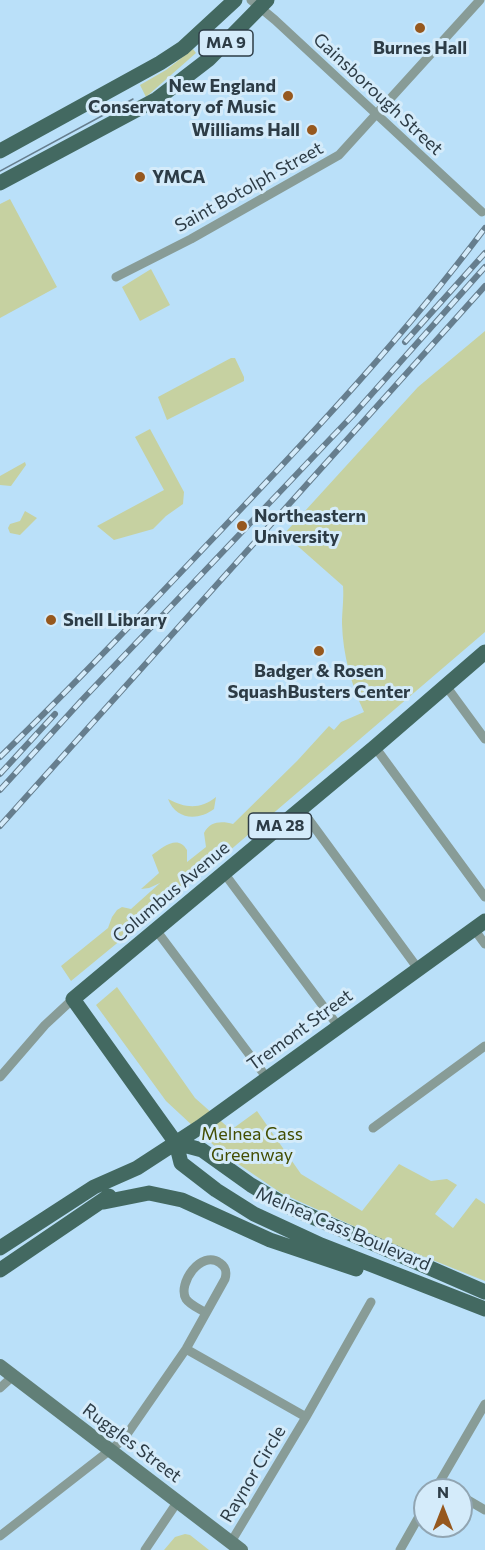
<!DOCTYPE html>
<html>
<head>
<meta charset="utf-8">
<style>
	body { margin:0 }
	#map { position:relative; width:485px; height:1550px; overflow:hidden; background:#bae0f9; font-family:Commissioner,sans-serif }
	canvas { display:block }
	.north { position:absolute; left:413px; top:1478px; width:60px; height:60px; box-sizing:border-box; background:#d4ebfa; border:2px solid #91a5b2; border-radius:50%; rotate:0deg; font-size:16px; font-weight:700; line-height:24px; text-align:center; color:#2d3c46 }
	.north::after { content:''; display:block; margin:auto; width:21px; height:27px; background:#96581e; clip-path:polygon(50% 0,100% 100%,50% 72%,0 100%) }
</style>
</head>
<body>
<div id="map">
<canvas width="485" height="1550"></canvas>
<div class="north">N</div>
</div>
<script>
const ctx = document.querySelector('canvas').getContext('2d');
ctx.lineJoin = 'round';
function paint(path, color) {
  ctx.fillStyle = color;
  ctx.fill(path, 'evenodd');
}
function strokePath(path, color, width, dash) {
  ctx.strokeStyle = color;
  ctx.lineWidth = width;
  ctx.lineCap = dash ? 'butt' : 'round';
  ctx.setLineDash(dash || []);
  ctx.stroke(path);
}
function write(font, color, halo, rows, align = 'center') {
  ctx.font = font + ' Commissioner,sans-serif';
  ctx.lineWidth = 6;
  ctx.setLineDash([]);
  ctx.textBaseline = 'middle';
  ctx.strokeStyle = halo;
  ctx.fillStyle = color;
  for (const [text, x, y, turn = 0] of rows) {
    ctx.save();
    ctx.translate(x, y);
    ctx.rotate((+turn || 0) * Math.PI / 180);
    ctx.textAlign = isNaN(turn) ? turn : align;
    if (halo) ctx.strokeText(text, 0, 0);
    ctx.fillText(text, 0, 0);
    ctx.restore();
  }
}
const green = new Path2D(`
	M 193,49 L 196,53 L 146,97 L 140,85 L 166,70 Z
	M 10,199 L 57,287 L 0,318 L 0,204 Z
	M 151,269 L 170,305 L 140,321 L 122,287 Z
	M 485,331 L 485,632 L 228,852 L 71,981 L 61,966 L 108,928 L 112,917 L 117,910 L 122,907 L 131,909 L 160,883 L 149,888 L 141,889 L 159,873 L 152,855 C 163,847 178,834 187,850 L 187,862 L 206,847 L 204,833 C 210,821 222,821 233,824 L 297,761 L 329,726 L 334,730 L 341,722 L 364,712 C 351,684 343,655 342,624 C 342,611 344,599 343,586 L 284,534 L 418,387 Z
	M 231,358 L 235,358 L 244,377 L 244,381 L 167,420 L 158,397 Z
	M 150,429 L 184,492 L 183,504 L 166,516 L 153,529 L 114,540 L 97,526 L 164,490 L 135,437 Z
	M 25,462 L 26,465 L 11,486 L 0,485 L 0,476 Z
	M 25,511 L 37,518 L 20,535 L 10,533 L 8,528 L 10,524 L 20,521 Z
	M 216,797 L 214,809 C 198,821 176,820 168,799 C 185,808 200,810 216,797 Z
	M 117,987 L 195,1098 L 231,1130 L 257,1111 L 301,1174 L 362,1211 L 399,1164 L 431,1181 L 447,1179 L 457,1185 L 435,1214 L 453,1228 L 476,1198 L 485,1204 L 485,1281 L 395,1245 L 281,1193 L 222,1153 L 166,1101 L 96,1005 Z
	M 185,1534 L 190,1535 L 209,1550 L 164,1550 L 175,1537 Z`);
const street = new Path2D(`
	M 251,0 L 275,20 L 482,212
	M 116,277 L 191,239 L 339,155 L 480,0
	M 446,686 L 485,739
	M 375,747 L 485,897
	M 301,809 L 419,970
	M 224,873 L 338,1026
	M 474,929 L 485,944
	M 156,930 L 267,1078
	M 0,1077 L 45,1025 L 73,999
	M 373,1128 L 485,1046
	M 186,1349 L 306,1417
	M 0,1388 L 12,1377
	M 439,1483 L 451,1490
	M 435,1490 L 485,1404
	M 461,1496 L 485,1510
	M 0,1536 L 123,1440 L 186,1349 L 225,1279 C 227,1272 226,1267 220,1263 C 201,1249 177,1284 186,1299 C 190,1305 200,1309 206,1313
	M 231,1542 L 306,1417 L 371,1302
	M 145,1550 L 178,1501
	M 400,1550 L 425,1506`);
const secondary = new Path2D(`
	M 0,1366 L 241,1550`);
const primary = new Path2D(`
	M 0,151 L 160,63 L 183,48 L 235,0
	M 0,183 L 157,99 L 209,59 L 267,0
	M 485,652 L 375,747 L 73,999 L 176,1143 L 181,1163 L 216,1190 L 254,1214 L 321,1245 L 485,1309
	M 176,1143 L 202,1150 L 251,1185 L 285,1205 L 485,1292
	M 104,1202 L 149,1193 L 182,1200 L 270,1240 L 356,1269
	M 0,1248 L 94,1187 L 137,1168 L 200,1127 L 485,921
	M 0,1270 L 109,1196`);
const tram = new Path2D(`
	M 0,171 L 133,99`);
const rail = new Path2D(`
	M 405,342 L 485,253
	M 0,757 C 76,683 149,606 222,529 C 314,432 405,335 485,228
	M 0,774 L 55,714
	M 0,790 L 81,701 L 353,415 L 485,267
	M 0,826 L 485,286`);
const markers = [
	[420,28,6,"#96581e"],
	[288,96,6,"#96581e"],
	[312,130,6,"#96581e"],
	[140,177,6,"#96581e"],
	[242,526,6,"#96581e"],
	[51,620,6,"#96581e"],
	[319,651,6,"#96581e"]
];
const shields = [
	[226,43,54],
	[280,826,63]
];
const shieldNames = [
	["MA 9",226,43],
	["MA 28",280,826]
];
const poiNames = [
	["Burnes Hall",420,48,"center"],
	["New England",276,86,"right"],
	["Conservatory of Music",276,107,"right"],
	["Williams Hall",300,130,"right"],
	["YMCA",152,177],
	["Northeastern",254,516],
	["University",254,537],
	["Snell Library",63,620],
	["Badger & Rosen",319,671,"center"],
	["SquashBusters Center",319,692,"center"]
];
const streetNames = [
	["Gainsborough Street",378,94,43],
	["Saint Botolph Street",249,187,-29],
	["Columbus Avenue",171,892,-40],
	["Tremont Street",300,1030,-36],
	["Melnea Cass Boulevard",343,1229,23],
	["Ruggles Street",132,1443,37],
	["Raynor Circle",253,1474,-59]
];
const parkNames = [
	["Melnea Cass",252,1134],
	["Greenway",252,1155]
];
paint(green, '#c6d1a1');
strokePath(street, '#889c97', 9);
strokePath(secondary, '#617f77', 14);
strokePath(primary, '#436961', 15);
strokePath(tram, '#667e8e', 1.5);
strokePath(rail, '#667e8e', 6);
strokePath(rail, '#d4ebfa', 4, [11]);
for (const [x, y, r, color] of markers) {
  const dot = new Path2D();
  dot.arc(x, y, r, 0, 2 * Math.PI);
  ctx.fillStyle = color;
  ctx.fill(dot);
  strokePath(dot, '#d4ebfa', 2);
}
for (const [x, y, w] of shields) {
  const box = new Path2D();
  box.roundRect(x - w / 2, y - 13, w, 26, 4.5);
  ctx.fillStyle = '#d4ebfa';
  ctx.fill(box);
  strokePath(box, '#2d3c46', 1.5);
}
write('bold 16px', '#2d3c46', null, shieldNames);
write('bold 18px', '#2d3c46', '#d4ebfa', poiNames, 'left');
write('18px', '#2d3c46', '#d4ebfa', streetNames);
write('18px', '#434e03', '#d4ebfa', parkNames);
</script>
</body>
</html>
